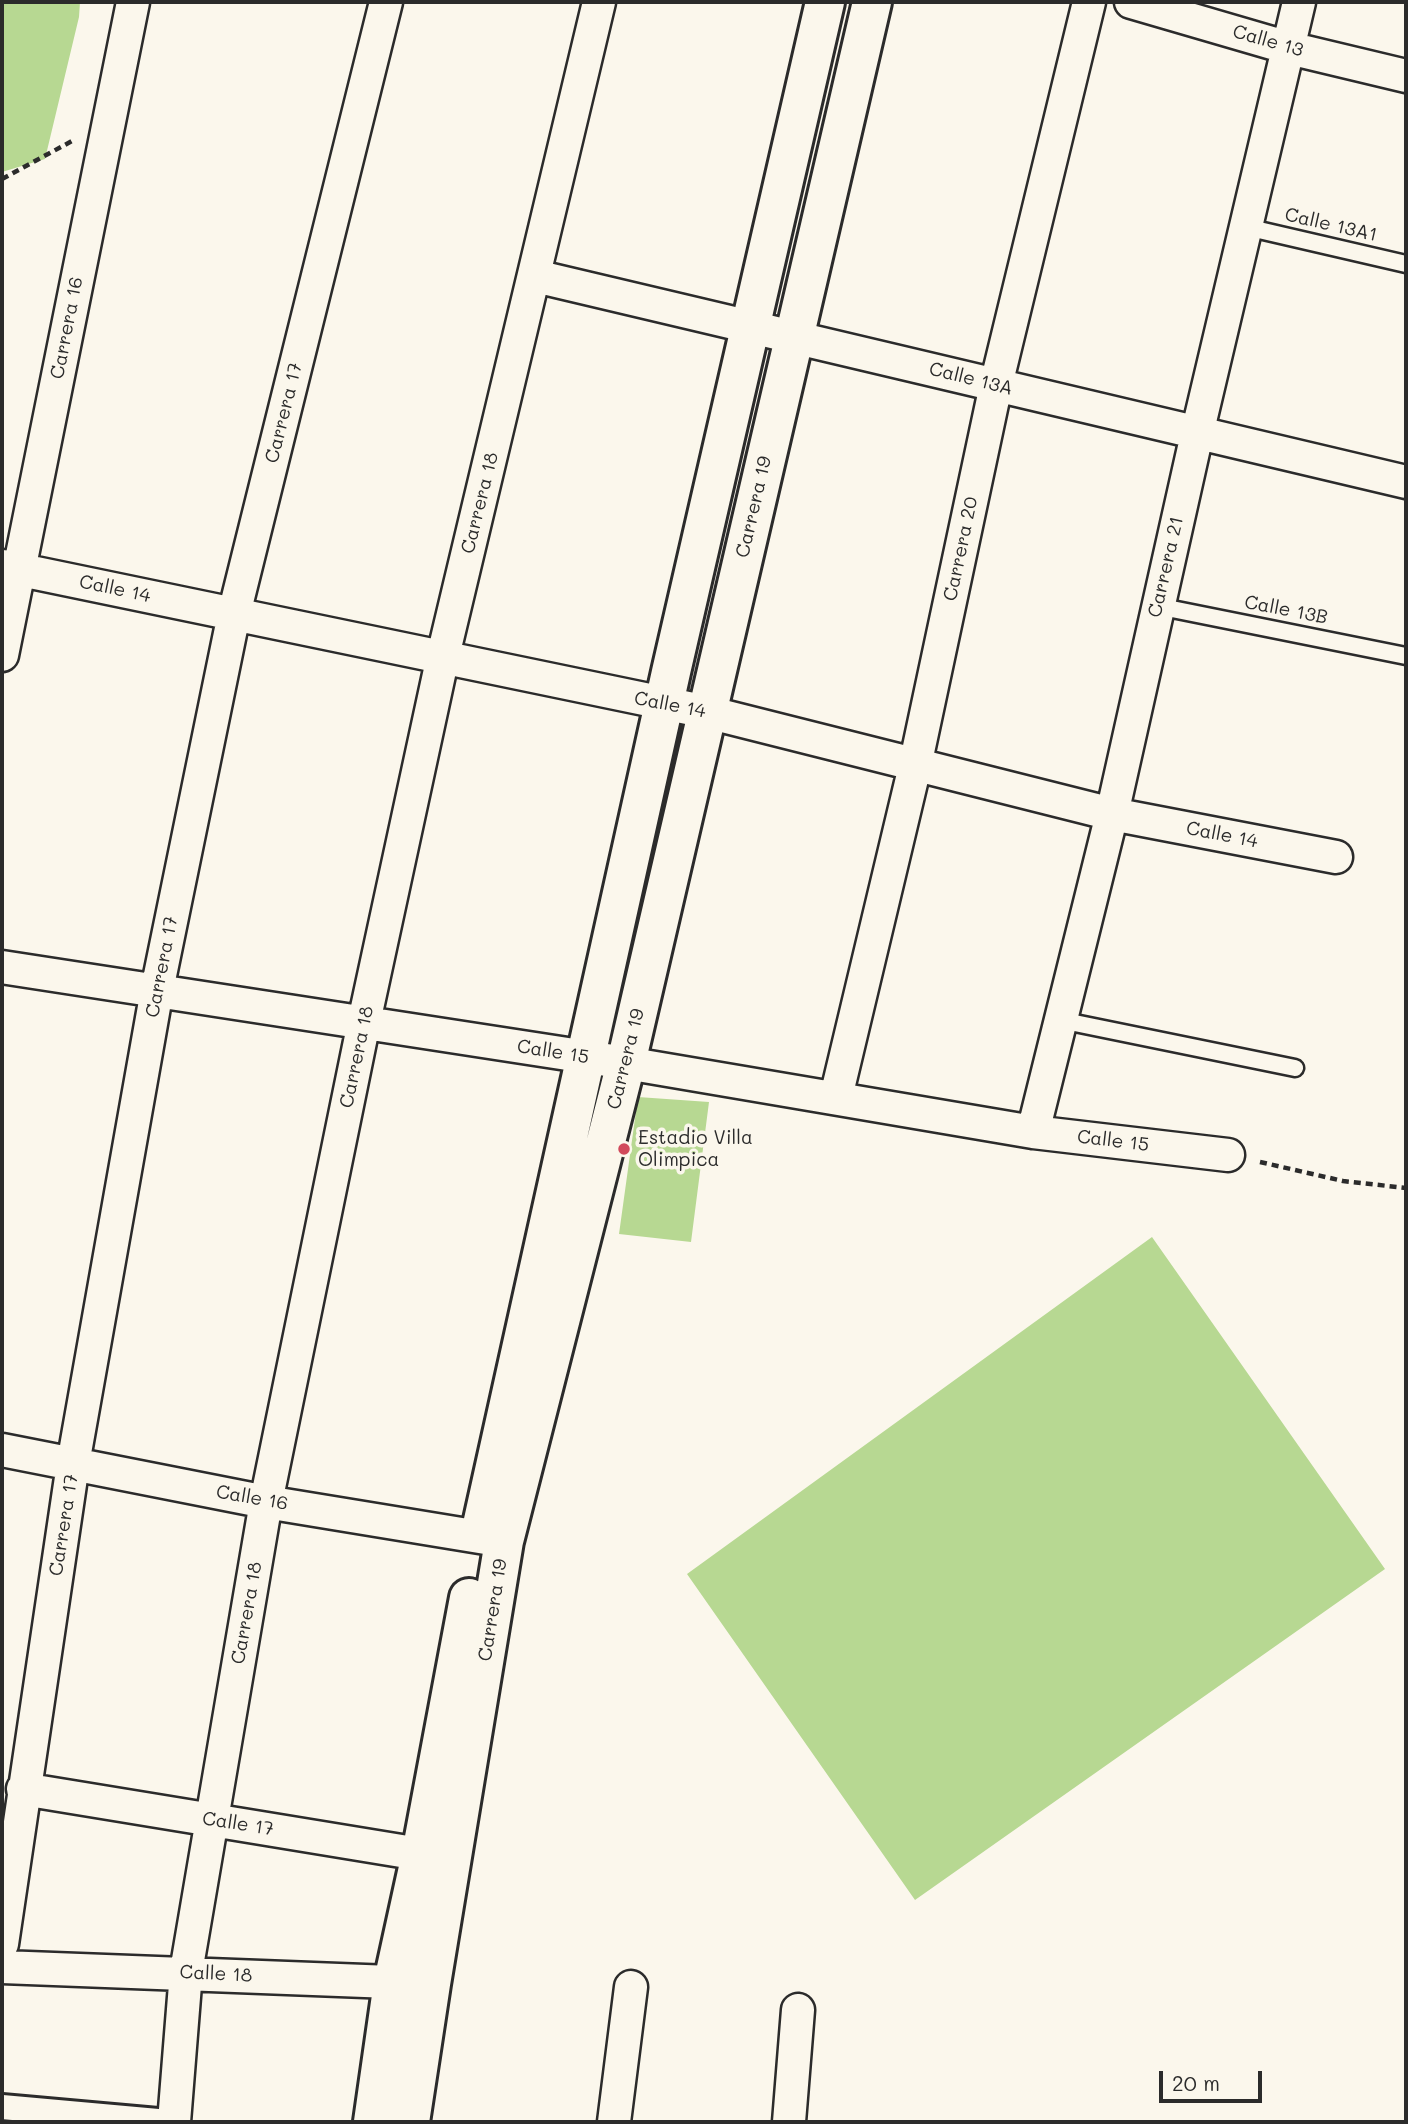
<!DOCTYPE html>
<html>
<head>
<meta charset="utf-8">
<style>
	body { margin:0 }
	#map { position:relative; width:1408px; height:2124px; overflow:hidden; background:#fbf7ec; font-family:Mali,sans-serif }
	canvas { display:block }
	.frame { position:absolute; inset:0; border:4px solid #2b2b2b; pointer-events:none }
	.scale { position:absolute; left:1159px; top:2071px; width:103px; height:32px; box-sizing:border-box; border:4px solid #2b2b2b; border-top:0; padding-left:9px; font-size:21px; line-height:24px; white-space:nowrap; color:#2b2b2b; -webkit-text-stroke:5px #fbf7ec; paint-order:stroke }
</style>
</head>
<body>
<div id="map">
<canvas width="1408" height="2124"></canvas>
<div class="frame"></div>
<div class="scale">20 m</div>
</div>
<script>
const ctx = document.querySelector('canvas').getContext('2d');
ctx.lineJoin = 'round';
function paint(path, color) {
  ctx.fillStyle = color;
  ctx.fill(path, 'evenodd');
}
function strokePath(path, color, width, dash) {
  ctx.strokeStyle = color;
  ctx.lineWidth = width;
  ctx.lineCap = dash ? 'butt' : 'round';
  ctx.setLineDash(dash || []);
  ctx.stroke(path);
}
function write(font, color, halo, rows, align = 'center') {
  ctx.font = font + ' Mali,sans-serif';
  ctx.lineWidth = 7;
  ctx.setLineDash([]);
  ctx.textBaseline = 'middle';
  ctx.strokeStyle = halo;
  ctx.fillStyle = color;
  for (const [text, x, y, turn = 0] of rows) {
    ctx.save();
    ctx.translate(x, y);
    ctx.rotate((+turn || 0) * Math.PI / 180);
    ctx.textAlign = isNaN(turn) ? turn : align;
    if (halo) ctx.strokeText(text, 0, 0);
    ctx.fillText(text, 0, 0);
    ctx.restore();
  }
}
const green = new Path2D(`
	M 2,2 L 80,2 L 79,17 L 45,159 L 2,172 Z
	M 638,1097 L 709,1102 L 691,1242 L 619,1234 Z
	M 1152,1237 L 1385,1569 L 915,1900 L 687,1574 Z`);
const path = new Path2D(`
	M 2,179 L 72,141
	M 1260,1162 L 1343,1181 L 1406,1188`);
const service = new Path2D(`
	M 1246,227 L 1406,264
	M 1157,606 L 1406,656
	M 1060,1020 L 1295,1068`);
const pedestrian = new Path2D(`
	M 2,2107 L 169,2122`);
const minor = new Path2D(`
	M 1131,2 L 1289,48 L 1406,76
	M 535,276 L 1406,482
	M 2,566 L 707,712 L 1112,814 L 1336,857
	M 2,655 L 133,2
	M 2,967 L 626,1063 L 1033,1132 L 1228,1155
	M 836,1097 L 915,766 L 996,385 L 1089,2
	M 1033,1132 L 1112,814 L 1197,434 L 1299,2
	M 2,1450 L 266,1502 L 504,1541
	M 23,1789 L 444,1858
	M 2,1944 L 73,1464 L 157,990 L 234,614 L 386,2
	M 2,1967 L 417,1983
	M 174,2122 L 186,1972 L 266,1502 L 364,1022 L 443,656 L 599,2
	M 614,2122 L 631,1987
	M 789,2122 L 798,2010`);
const tertiary = new Path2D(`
	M 482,1525 C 592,1016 707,509 825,2
	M 373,2122 L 393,1982 L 421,1854 L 469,1598
	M 410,2122 L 431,1984 L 504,1541 L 626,1063 L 872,2`);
const markers = [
	[624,1149,7,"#d1495b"]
];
const streetNames = [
	["Calle 13",1268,41,16],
	["Calle 13A1",1331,225,13],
	["Carrera 16",67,328,-79],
	["Calle 13A",971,379,14],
	["Carrera 17",284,413,-76],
	["Carrera 18",480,503,-76],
	["Carrera 19",754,507,-77],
	["Carrera 20",961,549,-78],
	["Carrera 21",1166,567,-77],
	["Calle 14",115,589,12],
	["Calle 13B",1286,610,11],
	["Calle 14",670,705,11],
	["Calle 14",1222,835,11],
	["Carrera 17",162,967,-79],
	["Calle 15",553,1052,9],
	["Carrera 18",357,1057,-78],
	["Carrera 19",626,1059,-76],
	["Calle 15",1113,1141,7],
	["Calle 16",252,1498,10],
	["Carrera 17",64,1525,-81],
	["Carrera 19",493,1610,-81],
	["Carrera 18",247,1613,-80],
	["Calle 17",238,1824,9],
	["Calle 18",216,1974,3]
];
const poiNames = [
	["Estadio Villa",638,1138],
	["Olimpica",638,1160]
];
paint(green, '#b7d892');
strokePath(service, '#2b2b2b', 21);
strokePath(pedestrian, '#2b2b2b', 30);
strokePath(minor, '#2b2b2b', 37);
strokePath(tertiary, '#2b2b2b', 44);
strokePath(path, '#2b2b2b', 4.5, [7, 5]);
strokePath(service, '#fbf7ec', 16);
strokePath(pedestrian, '#fbf7ec', 24);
strokePath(minor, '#fbf7ec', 32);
strokePath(tertiary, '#fbf7ec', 38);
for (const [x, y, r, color] of markers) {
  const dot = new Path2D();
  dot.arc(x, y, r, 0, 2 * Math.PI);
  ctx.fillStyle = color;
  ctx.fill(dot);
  strokePath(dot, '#fbf7ec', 2.5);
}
write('19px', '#2b2b2b', '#fbf7ec', streetNames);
write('19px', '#2b2b2b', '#fbf7ec', poiNames, 'left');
</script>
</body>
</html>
